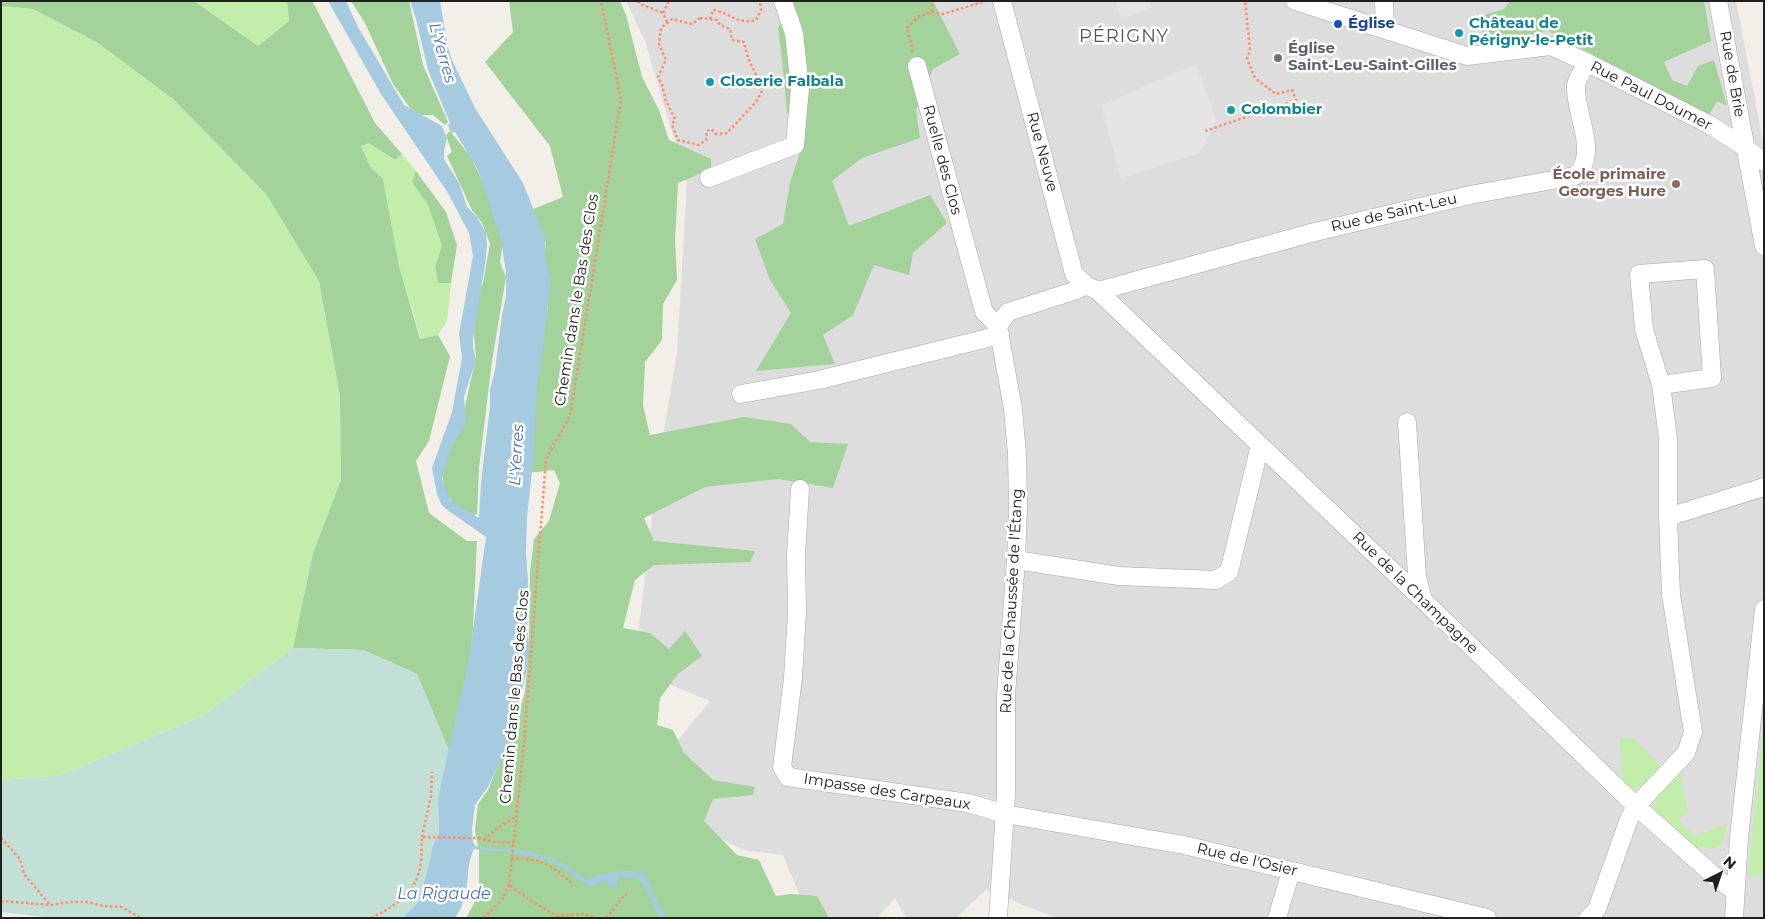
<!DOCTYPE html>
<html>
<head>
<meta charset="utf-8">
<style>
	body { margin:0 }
	#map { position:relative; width:1765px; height:919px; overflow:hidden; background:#f1efe7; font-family:Montserrat,sans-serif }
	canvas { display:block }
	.frame { position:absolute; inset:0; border:2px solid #202020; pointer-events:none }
	.north { position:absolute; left:1695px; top:849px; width:50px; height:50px; -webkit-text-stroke:4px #fff; paint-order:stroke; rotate:41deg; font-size:14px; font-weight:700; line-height:20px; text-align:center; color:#202020 }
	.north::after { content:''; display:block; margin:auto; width:18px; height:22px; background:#202020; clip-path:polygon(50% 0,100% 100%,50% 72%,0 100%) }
</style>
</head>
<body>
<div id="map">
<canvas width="1765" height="919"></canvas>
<div class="frame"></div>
<div class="north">N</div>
</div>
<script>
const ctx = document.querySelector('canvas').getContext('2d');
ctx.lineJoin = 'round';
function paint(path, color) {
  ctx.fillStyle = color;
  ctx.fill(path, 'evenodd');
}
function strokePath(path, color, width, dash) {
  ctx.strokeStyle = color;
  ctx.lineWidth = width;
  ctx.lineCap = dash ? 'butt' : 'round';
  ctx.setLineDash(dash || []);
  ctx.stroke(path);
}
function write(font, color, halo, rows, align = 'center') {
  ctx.font = font + ' Montserrat,sans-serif';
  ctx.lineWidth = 5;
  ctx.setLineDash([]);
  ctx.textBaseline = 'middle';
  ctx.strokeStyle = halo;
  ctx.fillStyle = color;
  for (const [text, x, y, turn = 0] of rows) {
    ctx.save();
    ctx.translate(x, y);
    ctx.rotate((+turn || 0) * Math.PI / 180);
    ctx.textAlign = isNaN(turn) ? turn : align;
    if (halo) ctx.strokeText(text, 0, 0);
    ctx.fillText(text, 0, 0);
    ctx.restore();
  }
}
const residential = new Path2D(`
	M 626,1 L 1736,1 L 1764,147 L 1764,918 L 1056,918 L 986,890 L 956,918 L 906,918 L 895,898 L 877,918 L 825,918 L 806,910 L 783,855 L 743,850 L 696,826 L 669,751 L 710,701 L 634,670 L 658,465 L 677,353 L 687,182 L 645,41 Z`);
const grass = new Path2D(`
	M 194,1 L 287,1 L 289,21 L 258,46 Z
	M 1,6 L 33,9 L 98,43 L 173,99 L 266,194 L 319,281 L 340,396 L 341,480 L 313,553 L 293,648 L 202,716 L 61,775 L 1,780 Z
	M 369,142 L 394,160 L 402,154 L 416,171 L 412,182 L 428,205 L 442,246 L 435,266 L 438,282 L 451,283 L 447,321 L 438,335 L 421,339 L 399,266 L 383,179 L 370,166 L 361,146 Z
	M 1763,729 L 1764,730 L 1764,877 L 1748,875 Z
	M 1633,738 L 1663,767 L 1649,782 L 1633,789 L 1622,779 L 1620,739 Z
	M 1679,769 L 1688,811 L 1678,819 L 1694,836 L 1727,824 L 1723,842 L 1714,849 L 1695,847 L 1653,808 L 1658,793 Z`);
const forest = new Path2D(`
	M 1,1 L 194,1 L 258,46 L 289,21 L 287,1 L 312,1 L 316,8 L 375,123 L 402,154 L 395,160 L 369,143 L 361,146 L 370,166 L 383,179 L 399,266 L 420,339 L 438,335 L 450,356 L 429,441 L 416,461 L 429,513 L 467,541 L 477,541 L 473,627 L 468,681 L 459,726 L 449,751 L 417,674 L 363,650 L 293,648 L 313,553 L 341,480 L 340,396 L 319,281 L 266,194 L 173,99 L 98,43 L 33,9 L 1,6 Z
	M 351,1 L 409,1 L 423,65 L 448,122 L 445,125 L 433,115 L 421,115 L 410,108 L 393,84 L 365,23 Z
	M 509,1 L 620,1 L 626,15 L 642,77 L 659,110 L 669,140 L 711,159 L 711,169 L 678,183 L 675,240 L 677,280 L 663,304 L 662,340 L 645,362 L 643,405 L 650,435 L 744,417 L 791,424 L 810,442 L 848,444 L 833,488 L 778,479 L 705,487 L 644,518 L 654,541 L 755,551 L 750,562 L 654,565 L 635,580 L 623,628 L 650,633 L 669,649 L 685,631 L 702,656 L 678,674 L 660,698 L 657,725 L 673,730 L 684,753 L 713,780 L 755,787 L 753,795 L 713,799 L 704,821 L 737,855 L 759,860 L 776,896 L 791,894 L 817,896 L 829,918 L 466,918 L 479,894 L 479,851 L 475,830 L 478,804 L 488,790 L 517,719 L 525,692 L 529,641 L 530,573 L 534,539 L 549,521 L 560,483 L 554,470 L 527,473 L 535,332 L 546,316 L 548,307 L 543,292 L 546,243 L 531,210 L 563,197 L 550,146 L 485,62 L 513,32 Z
	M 790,1 L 933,1 L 960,54 L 933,69 L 916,110 L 920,138 L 862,158 L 832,181 L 849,226 L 930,195 L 947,223 L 913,253 L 909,275 L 874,265 L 853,315 L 823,335 L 835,364 L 756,371 L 791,313 L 770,280 L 755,239 L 783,224 L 790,183 L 805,136 L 787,113 L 782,60 L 778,28 L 791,6 Z
	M 1510,1 L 1704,1 L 1711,41 L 1664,62 L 1672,80 L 1687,86 L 1698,66 L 1714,60 L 1727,106 L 1717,101 L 1709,115 L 1548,31 L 1484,45 L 1480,16 L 1504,9 Z
	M 450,131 L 471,157 L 479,174 L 503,241 L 500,262 L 506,277 L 492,361 L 479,468 L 477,514 L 468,517 L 452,502 L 446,492 L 441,472 L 462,420 L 476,357 L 474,335 L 476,298 L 483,283 L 490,244 L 482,223 L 472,210 L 447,156 L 452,152 L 446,135 Z
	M 416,171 L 446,212 L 457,245 L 451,283 L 438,283 L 435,266 L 442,246 L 428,205 L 412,182 Z`);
const wetland = new Path2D(`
	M 293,648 L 363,650 L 417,674 L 449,751 L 438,802 L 439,832 L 432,848 L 430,860 L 419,901 L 403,918 L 52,918 L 1,912 L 1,780 L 61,775 L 202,716 Z`);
const parking = new Path2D(`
	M 1115,1 L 1149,1 L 1152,8 L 1122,19 Z
	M 1196,64 L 1216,121 L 1200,153 L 1121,178 L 1101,105 Z`);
const water = new Path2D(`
	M 328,1 L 346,1 L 358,27 L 404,105 L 442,126 L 447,138 L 444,151 L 444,159 L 459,183 L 467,207 L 477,217 L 486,233 L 487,246 L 485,265 L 473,339 L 473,347 L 476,360 L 464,397 L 466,422 L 462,431 L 453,442 L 442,479 L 451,501 L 479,518 L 481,483 L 490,406 L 490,389 L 495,370 L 502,315 L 506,296 L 506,273 L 501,239 L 477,168 L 455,132 L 451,133 L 448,125 L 450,123 L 428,70 L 416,19 L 410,1 L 440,1 L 448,47 L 452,60 L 475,108 L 523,183 L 545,238 L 547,267 L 551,278 L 542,355 L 537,385 L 533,462 L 527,518 L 526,552 L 528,581 L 527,622 L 529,647 L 526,673 L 512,736 L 488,787 L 475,805 L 472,829 L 473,842 L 476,846 L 497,849 L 516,849 L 546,856 L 563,863 L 585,879 C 605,873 623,868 644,873 L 655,898 L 666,918 L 660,918 L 643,885 L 639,880 L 636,878 L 618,877 L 617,887 L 610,888 L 606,881 L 594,885 L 588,885 C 576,879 567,869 555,864 C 532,853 500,852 474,849 C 463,872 473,893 455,918 L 403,918 L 419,901 L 430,860 L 432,848 L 439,832 L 438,802 L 441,784 L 469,658 L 486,537 L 446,509 L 441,504 L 437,494 L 432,468 L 452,412 L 462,358 L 459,334 L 473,256 L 469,233 L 448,193 L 381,94 Z`);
const path = new Path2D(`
	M 638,1 L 640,4 L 663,13
	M 932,12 L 943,14 L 986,1
	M 700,18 L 717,20 L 720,25 L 730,29 L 732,40 L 744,42 L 748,58 L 763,89 L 756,102 L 727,133 L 716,134 L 711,129 L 707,131 L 706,140 L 699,145 L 678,140 L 672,125 L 675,119 L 666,101 L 662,85 L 658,77 L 666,60 L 659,44 L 661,28 L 672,19 L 692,24 Z
	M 710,19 L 713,10 C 731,13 737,25 756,20 L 761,10 L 760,1
	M 667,22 L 663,13 L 669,1
	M 913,52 L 907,28 L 918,17 L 931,12 L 934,1
	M 1205,131 L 1296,100 L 1292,90 L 1276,94 L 1255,78 L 1247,59 L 1250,50 L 1245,1
	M 422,837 L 431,796 L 432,772
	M 1,838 L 20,859 L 24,874 L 50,905 L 69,902 L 87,902 L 104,906 L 122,907 L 140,918
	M 484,840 L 495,830 L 516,816
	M 511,859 C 542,857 552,866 574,885
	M 510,886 L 538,905 L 557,916 L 583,914 L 596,918
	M 1,901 L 50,905
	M 371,918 C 397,905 418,892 421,861 C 422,853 421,845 422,837 L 476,838 L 493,842 L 514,843
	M 484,918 L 503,898 L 509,885 L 524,743 L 546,459 L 570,416 L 621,99 L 601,1
	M 606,918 C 614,910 618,901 627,894`);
const minor = new Path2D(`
	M 1002,1 L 1074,274 L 1086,285 L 1098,291 L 1423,600 L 1636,806 L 1721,882 L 1735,891
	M 1295,1 L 1467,56 L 1551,46 L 1588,63 L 1708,124 L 1745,147 L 1764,162
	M 1384,1 L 1385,30
	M 1718,1 L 1764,246
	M 917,66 L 984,312 L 998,326
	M 709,178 L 795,145 L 800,88 L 794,33 L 783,1
	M 1098,291 L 1315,232 L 1470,195 L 1575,176 C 1600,154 1575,115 1576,87 C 1576,79 1584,69 1588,63
	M 741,394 L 819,380 L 1000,335
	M 1407,422 L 1417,576 L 1423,600
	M 800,489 L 796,555 L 797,613 L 793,678 L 782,767 L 788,777 L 968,803 L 1005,814 L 1184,845 L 1487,918
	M 1668,517 L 1764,487
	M 1016,560 L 1119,576 L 1216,580 L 1229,572 L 1260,445
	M 998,918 L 1006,794 L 1006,695 L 1016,560 L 1018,507 L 1017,454 L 1013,409 L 998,326 L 1008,312 L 1077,290 L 1086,285
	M 1277,918 L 1291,871
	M 1588,918 L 1597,909 L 1629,819 L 1636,806 L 1686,753 L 1693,732 L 1671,595 L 1668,517 L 1668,438 L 1661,385 L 1644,329 L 1639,274 L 1705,269 L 1712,378 L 1661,385
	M 1734,918 L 1739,838 L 1764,609`);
const markers = [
	[1338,24,5,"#1a4fb4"],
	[1459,33,5,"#0f9aa8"],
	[1278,58,5,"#6b7280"],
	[710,82,5,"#0f9aa8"],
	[1231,110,5,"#0f9aa8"],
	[1676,184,5,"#8d6e63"]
];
const transitNames = [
	["Église",1348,24]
];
const cultureNames = [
	["Château de",1469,24],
	["Périgny-le-Petit",1469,41],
	["Closerie Falbala",720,82],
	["Colombier",1241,110]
];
const worshipNames = [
	["Église",1288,49],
	["Saint-Leu-Saint-Gilles",1288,66]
];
const streetNames = [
	["Rue de Brie",1732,74,80],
	["Rue Paul Doumer",1651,96,27],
	["Rue Neuve",1042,152,75],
	["Ruelle des Clos",942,160,75],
	["Rue de Saint-Leu",1394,213,-13],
	["Chemin dans le Bas des Clos",577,300,-81],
	["Rue de la Champagne",1415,593,44],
	["Rue de la Chaussée de l'Étang",1012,601,-87],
	["Chemin dans le Bas des Clos",515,697,-85],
	["Impasse des Carpeaux",887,792,9],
	["Rue de l'Osier",1247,860,13]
];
const educationNames = [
	["École primaire",1666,175],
	["Georges Hure",1666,192]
];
const waterNames = [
	["L'Yerres",442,53,74],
	["L'Yerres",517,455,-87],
	["La Rigaude",444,894]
];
const quarterNames = [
	["PÉRIGNY",1124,37]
];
paint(residential, '#dedddd');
paint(grass, '#c2edab');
paint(forest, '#a3d29a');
paint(wetland, '#c3e0d6');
paint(parking, '#e4e4e4');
paint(water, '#a6cbe0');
strokePath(minor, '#a7a7a7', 19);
strokePath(path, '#ff8d6a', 2.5, [2.5, 2.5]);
strokePath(minor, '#fff', 18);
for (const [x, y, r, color] of markers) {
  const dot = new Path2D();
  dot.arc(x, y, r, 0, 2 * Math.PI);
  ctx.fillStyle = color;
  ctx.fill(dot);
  strokePath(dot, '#fff', 2);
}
write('bold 15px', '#164399', '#fff', transitNames, 'left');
write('bold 15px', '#0d838f', '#fff', cultureNames, 'left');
write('bold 15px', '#5b616d', '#fff', worshipNames, 'left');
write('15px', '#202020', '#fff', streetNames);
write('bold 15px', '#785e54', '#fff', educationNames, 'right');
write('italic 16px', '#4870b5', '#fff', waterNames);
ctx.letterSpacing = '1px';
write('18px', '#535353', '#fff', quarterNames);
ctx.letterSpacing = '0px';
</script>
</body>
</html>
